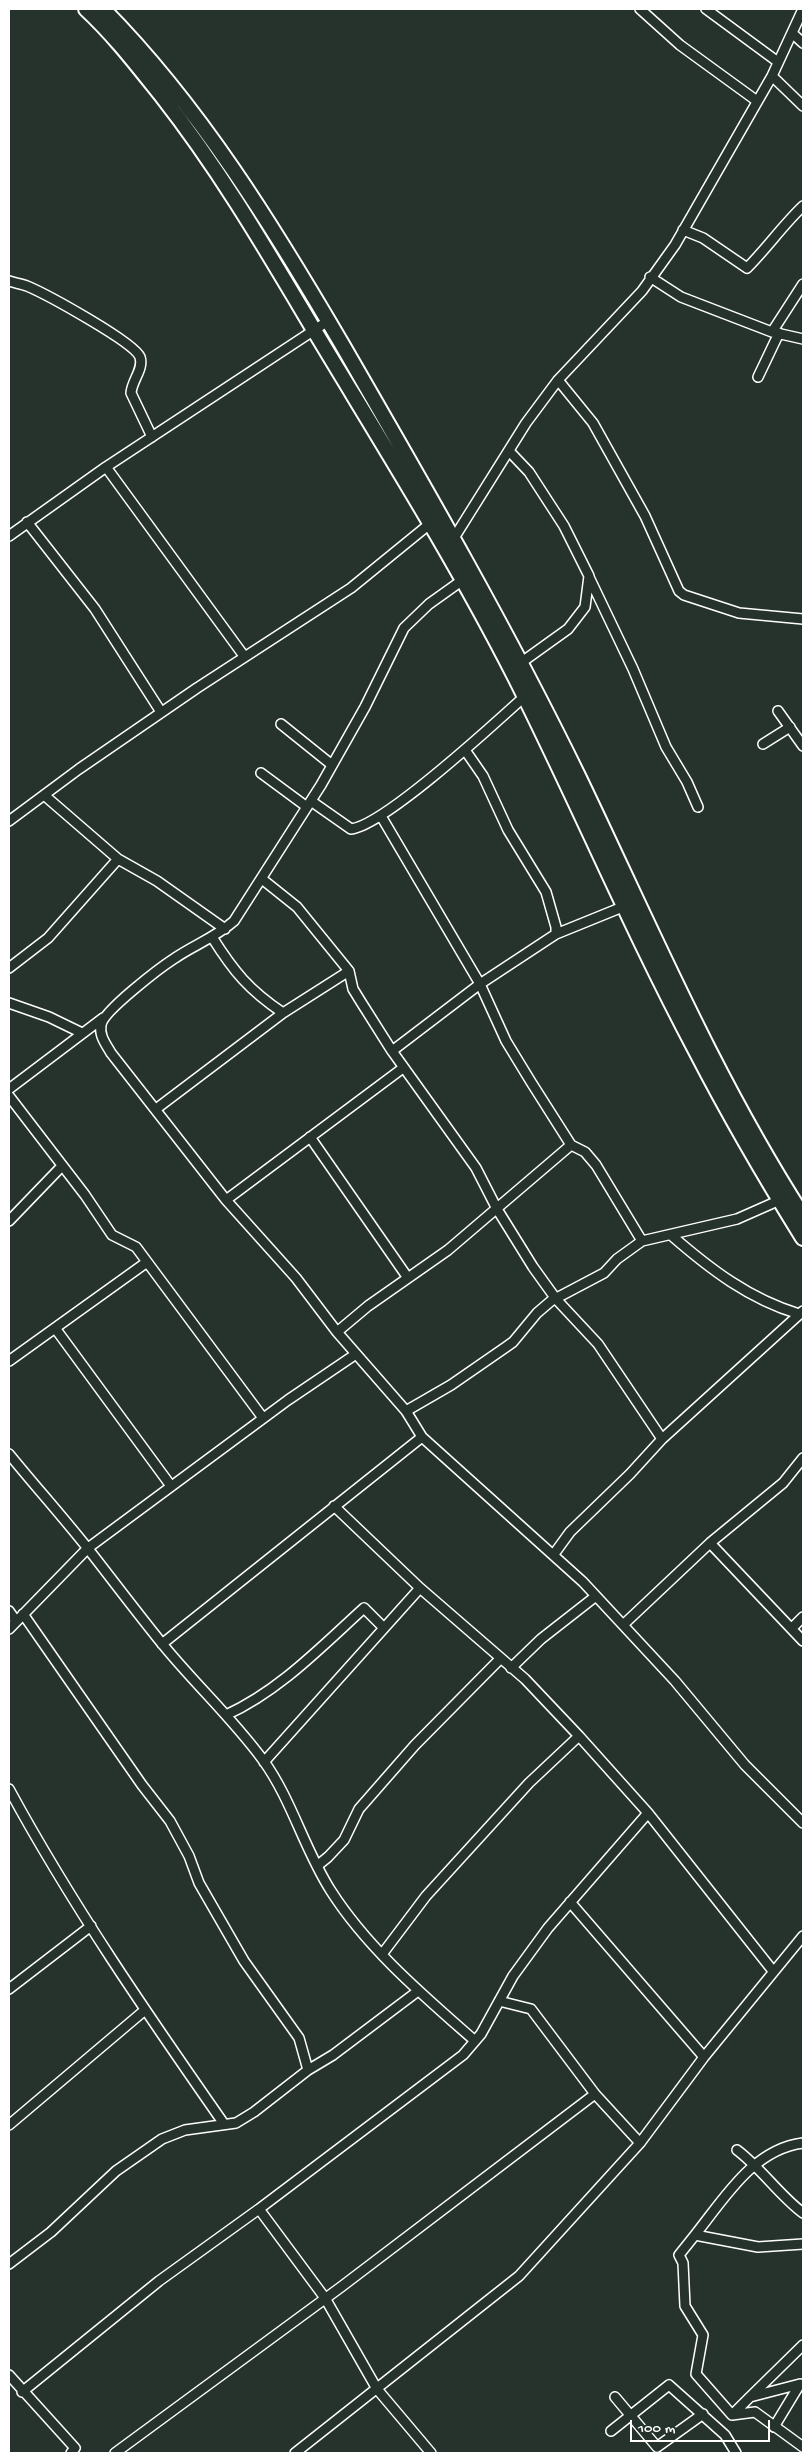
<!DOCTYPE html>
<html>
<head>
<meta charset="utf-8">
<style>
	body { margin:0 }
	#map { position:relative; width:812px; height:2462px; overflow:hidden; background:#26332d; font-family:"Gochi Hand",sans-serif }
	canvas { display:block }
	.frame { position:absolute; inset:0; border:10px solid #fff; pointer-events:none }
	.scale { position:absolute; left:630px; top:2420px; width:140px; height:22px; box-sizing:border-box; border:2px solid #fff; border-top:0; padding-left:6px; font-size:15px; line-height:18px; white-space:nowrap; color:#fff; -webkit-text-stroke:4px #26332d; paint-order:stroke }
</style>
</head>
<body>
<div id="map">
<canvas width="812" height="2462"></canvas>
<div class="frame"></div>
<div class="scale">100 m</div>
</div>
<script>
const ctx = document.querySelector('canvas').getContext('2d');
ctx.lineJoin = 'round';
function strokePath(path, color, width, dash) {
  ctx.strokeStyle = color;
  ctx.lineWidth = width;
  ctx.lineCap = dash ? 'butt' : 'round';
  ctx.setLineDash(dash || []);
  ctx.stroke(path);
}
const minor = new Path2D(`
	M 640,9 L 680,45 L 757,101
	M 706,9 L 778,62
	M 792,33 L 803,43
	M 772,76 L 803,106
	M 683,230 L 703,238 L 747,268 C 767,248 783,225 803,206
	M 650,277 L 681,297 L 772,332 L 803,339
	M 9,281 C 15,283 22,284 27,286 C 46,294 134,342 140,357 C 144,369 132,380 131,393 L 152,437
	M 772,332 L 803,284
	M 758,377 L 779,333
	M 558,380 L 593,423 L 645,516 L 679,591 L 684,595 L 739,613 L 803,619
	M 509,451 L 529,472 L 564,526 L 589,576 L 585,607 L 568,629 L 522,662
	M 106,467 L 244,656
	M 27,522 L 95,609 L 161,712
	M 9,536 L 106,467 L 328,321
	M 454,538 L 526,423 L 558,380 L 642,291 L 675,245 L 772,76 L 803,9
	M 589,577 L 633,669 L 666,747 L 687,782 L 698,807
	M 464,579 L 429,604 L 404,628 L 365,707 L 321,785 L 234,921 C 216,937 194,945 175,958 C 161,967 103,1011 101,1025 C 99,1036 106,1044 111,1053 L 226,1200 L 296,1278 L 337,1332 L 406,1411 L 422,1437 L 583,1582 L 675,1681 L 745,1765 L 803,1823
	M 778,711 L 803,746
	M 281,724 L 332,765
	M 763,744 L 790,727
	M 261,773 L 307,807
	M 44,795 L 118,859 L 157,881 L 225,929
	M 311,801 L 351,829 C 385,825 494,724 525,696
	M 381,816 L 480,984 L 506,1041 L 531,1082 L 571,1145 L 585,1152 L 596,1165 L 642,1241
	M 9,821 L 79,769 L 197,688 L 351,588 L 432,522
	M 262,879 L 297,907 L 349,971
	M 556,934 L 625,906
	M 212,937 C 234,972 249,990 283,1013 L 349,971 L 353,989 L 361,1002 L 392,1051 L 476,1168 L 497,1209 L 533,1267 L 556,1299 L 598,1344 L 662,1439
	M 9,968 L 48,938 L 118,859
	M 9,1003 L 49,1017 L 82,1033
	M 392,1051 L 480,984 L 556,934 L 556,927 L 546,892 L 508,830 L 483,776 L 465,750
	M 9,1089 L 103,1018
	M 9,1096 L 85,1195 L 112,1235 L 136,1247 L 263,1418
	M 156,1109 L 283,1013
	M 310,1137 L 408,1278
	M 226,1200 L 403,1068
	M 9,1221 L 62,1166
	M 671,1235 C 710,1269 749,1299 799,1314
	M 55,1328 L 171,1486
	M 337,1332 L 368,1306 L 448,1250 L 571,1145
	M 9,1361 L 147,1262
	M 406,1411 L 451,1385 L 506,1347 L 513,1342 L 537,1313 L 551,1301 L 604,1273 L 617,1259 L 642,1241 L 737,1219 L 780,1200
	M 9,1454 C 35,1486 63,1517 89,1550 C 114,1582 138,1614 164,1646 C 196,1685 233,1719 263,1760 C 292,1800 304,1849 331,1891 C 368,1949 424,1996 475,2041
	M 334,1506 L 420,1588 L 525,1679 L 579,1736 L 648,1813 L 773,1971
	M 710,1543 L 803,1641
	M 554,1554 L 570,1532 L 630,1474 L 662,1439 L 803,1311
	M 9,1611 L 16,1621
	M 23,1614 L 142,1785 L 170,1821 L 189,1856 L 199,1883 L 244,1961 L 299,2038 L 308,2070
	M 623,1625 L 710,1543 L 783,1483 L 803,1458
	M 792,1628 L 803,1617
	M 9,1629 L 88,1548 L 288,1400 L 356,1354
	M 162,1644 L 422,1437
	M 511,1668 L 541,1639 L 596,1596
	M 226,1715 C 279,1691 321,1647 364,1608 L 384,1628
	M 264,1762 L 420,1588
	M 9,1789 C 72,1905 148,2015 224,2124
	M 317,1866 L 328,1857 L 344,1840 L 359,1809 L 415,1745 L 500,1659
	M 570,1902 L 704,2057
	M 383,1953 L 426,1896 L 529,1783 L 579,1736
	M 9,1989 L 91,1926
	M 499,2001 L 531,2009 L 595,2094
	M 9,2125 L 145,2010
	M 737,2150 C 762,2169 779,2195 803,2213
	M 259,2209 L 325,2298 L 377,2389 L 431,2453
	M 695,2235 C 724,2199 753,2149 803,2143
	M 803,2244 L 758,2247 L 695,2235 L 679,2255 L 683,2263 L 685,2306 L 703,2335 L 696,2374 L 732,2415 L 755,2412 L 803,2447
	M 9,2264 L 51,2232 L 116,2171 L 162,2139 L 185,2130 L 236,2123 L 254,2112 L 308,2070 L 333,2055 L 418,1991
	M 9,2375 L 75,2448 L 71,2453
	M 22,2392 L 159,2281 L 259,2209 L 463,2055 L 481,2034 L 513,1976 L 548,1928 L 648,1813
	M 615,2397 L 657,2447 L 703,2414
	M 750,2397 L 803,2345
	M 732,2415 L 750,2397 L 800,2384 L 774,2427
	M 611,2431 L 669,2385 L 725,2435 L 736,2453
	M 115,2453 L 341,2287 L 595,2094 L 640,2143
	M 295,2453 L 519,2276 L 640,2143 L 704,2057 L 803,1936`);
const primary = new Path2D(`
	M 86,9 C 114,35 137,65 161,95 C 222,173 267,251 317,335 C 385,448 455,559 515,677 C 577,800 631,929 696,1051 C 729,1115 765,1177 803,1238
	M 103,9 C 200,107 274,228 343,346 C 425,488 507,630 579,778 C 650,926 714,1078 803,1216`);
strokePath(minor, '#fff', 12);
strokePath(primary, '#fff', 18);
strokePath(minor, '#26332d', 9);
strokePath(primary, '#26332d', 14);
</script>
</body>
</html>
